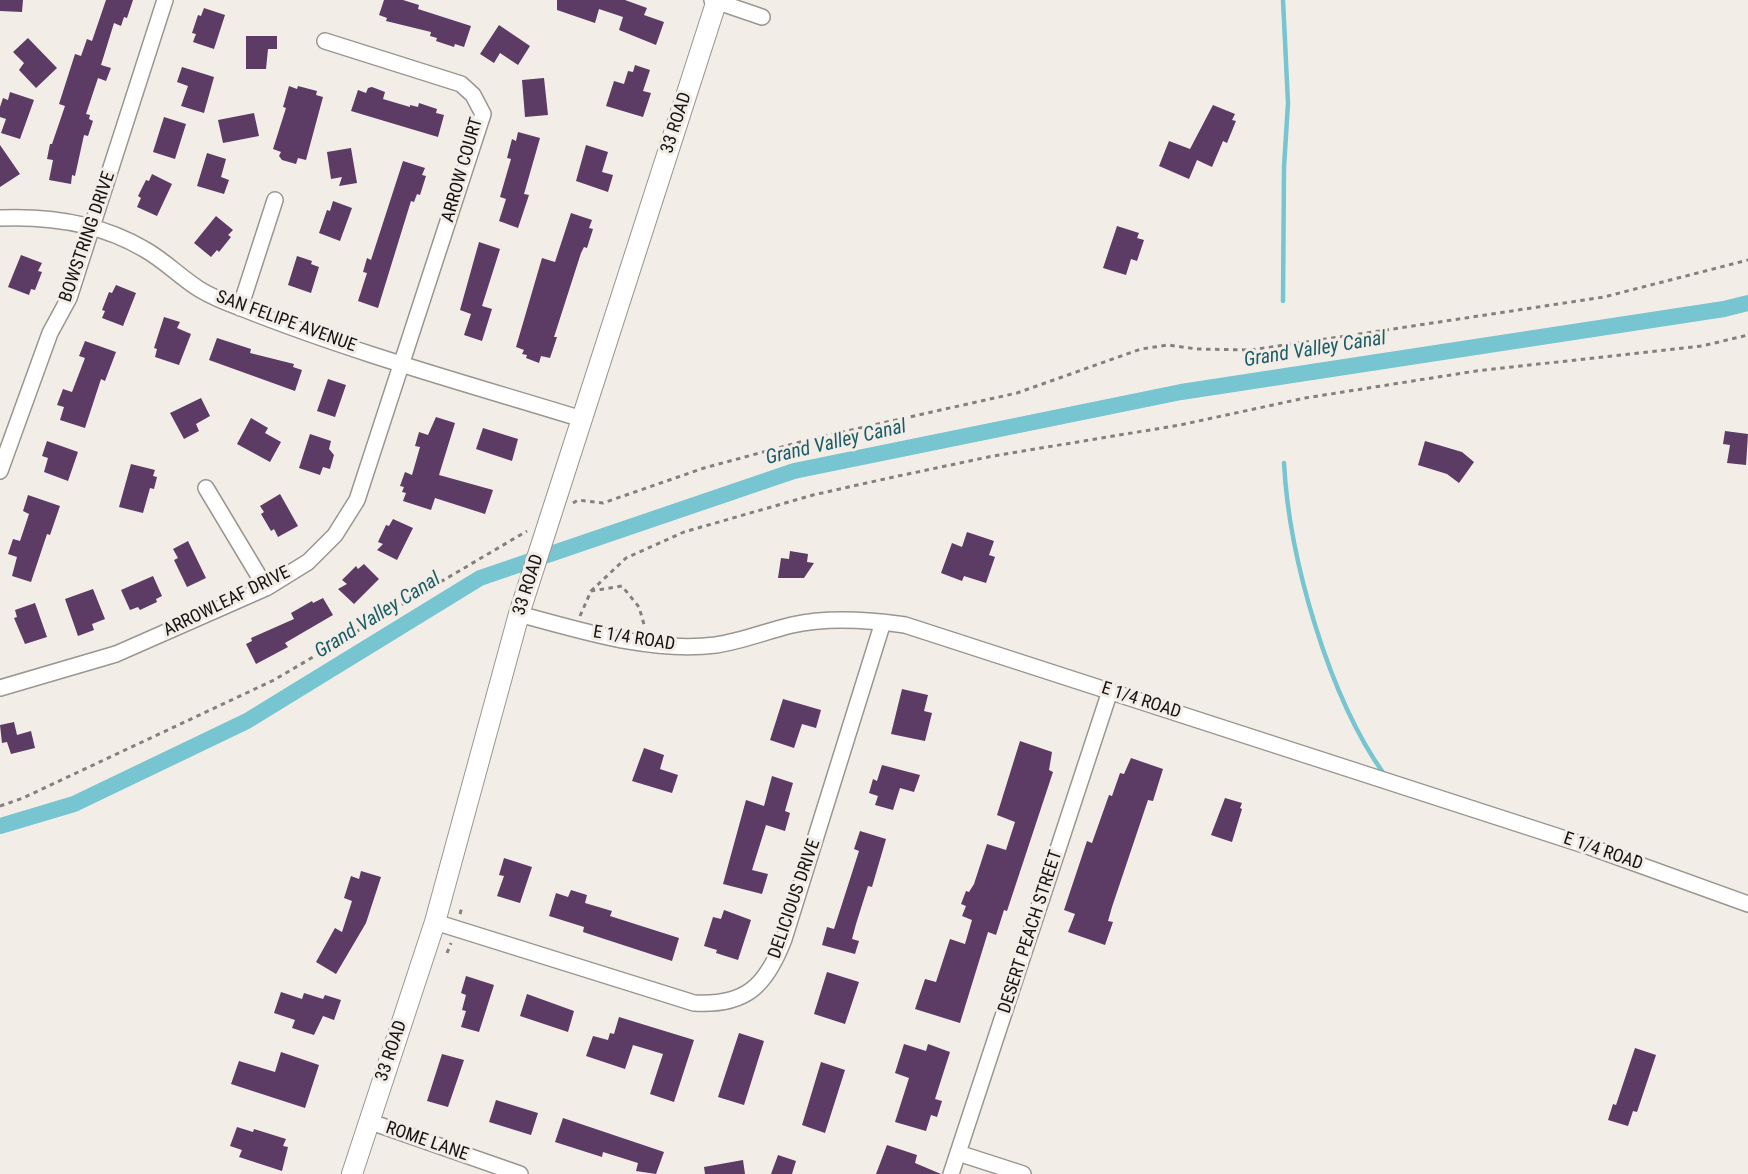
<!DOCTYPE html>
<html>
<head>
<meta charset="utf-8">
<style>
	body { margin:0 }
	canvas { display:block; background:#f3ede7 }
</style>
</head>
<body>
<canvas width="1748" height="1174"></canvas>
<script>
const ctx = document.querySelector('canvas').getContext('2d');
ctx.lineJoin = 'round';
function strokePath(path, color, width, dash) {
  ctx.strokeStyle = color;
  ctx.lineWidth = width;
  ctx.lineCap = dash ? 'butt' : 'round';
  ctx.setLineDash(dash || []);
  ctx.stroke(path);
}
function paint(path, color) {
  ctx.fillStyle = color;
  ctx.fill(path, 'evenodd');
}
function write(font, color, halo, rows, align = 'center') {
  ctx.font = font + ' "Roboto Condensed",sans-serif';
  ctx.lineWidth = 6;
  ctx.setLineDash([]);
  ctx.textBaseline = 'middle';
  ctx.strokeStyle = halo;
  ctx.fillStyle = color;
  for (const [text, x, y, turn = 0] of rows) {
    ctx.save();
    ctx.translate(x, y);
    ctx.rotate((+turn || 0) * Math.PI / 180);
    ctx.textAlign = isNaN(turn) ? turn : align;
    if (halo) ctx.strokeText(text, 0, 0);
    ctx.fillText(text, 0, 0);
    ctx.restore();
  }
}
const stream = new Path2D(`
	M 1283,0 L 1288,103 L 1284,167 L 1283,301
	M 1284,463 C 1289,559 1329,697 1384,774`);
const canal = new Path2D(`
	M 0,826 L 74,804 L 247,721 L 480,578 L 794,471 L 1181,392 L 1724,309 L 1748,303`);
const building = new Path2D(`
	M 0,0 L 23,0 L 22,12 L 0,11 Z
	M 106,0 L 133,0 L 127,18 L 124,17 L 121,26 L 114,23 L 101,65 L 111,68 L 106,81 L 98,78 L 86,114 L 90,115 L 89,119 L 93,121 L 88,136 L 84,135 L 75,176 L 72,175 L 71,184 L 49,180 L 53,160 L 47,159 L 50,144 L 52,144 L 65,106 L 59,104 L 75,54 L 81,56 L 87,39 L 92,41 Z
	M 384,0 L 403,0 L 419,5 L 418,9 L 471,26 L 464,47 L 455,44 L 454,47 L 436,41 L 437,38 L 430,36 L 431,32 L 386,21 L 387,18 L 379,15 Z
	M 557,0 L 625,0 L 647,8 L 644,15 L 664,22 L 656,45 L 619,30 L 623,17 L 599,9 L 595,23 L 557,10 Z
	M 204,8 L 225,15 L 214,49 L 193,42 L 196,34 L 192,33 L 198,15 L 201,16 Z
	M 499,25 L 530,46 L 518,65 L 500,53 L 494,63 L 480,54 Z
	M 246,36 L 277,36 L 277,49 L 268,49 L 266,69 L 246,69 Z
	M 28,38 L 57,68 L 36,88 L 19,70 L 24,63 L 13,52 Z
	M 635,65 L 650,70 L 643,91 L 651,93 L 643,117 L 606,106 L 614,81 L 624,84 L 628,71 L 633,72 Z
	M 182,67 L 214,77 L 204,113 L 181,106 L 188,86 L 177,82 Z
	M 544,78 L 548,115 L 525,117 L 522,80 Z
	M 289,86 L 297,89 L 298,86 L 317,91 L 316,95 L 323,97 L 306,160 L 298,158 L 296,164 L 282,160 L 279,156 L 281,152 L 273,149 L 286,108 L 283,107 Z
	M 372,87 L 385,92 L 383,99 L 410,107 L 410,105 L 418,107 L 419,103 L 437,109 L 436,113 L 444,115 L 438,137 L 351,111 L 358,90 L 366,93 L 368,88 Z
	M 10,92 L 34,100 L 20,139 L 1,133 L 6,119 L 0,117 L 0,107 L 3,98 L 8,100 Z
	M 1213,105 L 1235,114 L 1232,120 L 1236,121 L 1227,143 L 1223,141 L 1212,167 L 1197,160 L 1189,179 L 1159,166 L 1169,141 L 1190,149 Z
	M 254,113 L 259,136 L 223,143 L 218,120 Z
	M 164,117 L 186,124 L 175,159 L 153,152 Z
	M 518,132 L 540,138 L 524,194 L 529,195 L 518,228 L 499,221 L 506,199 L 500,197 L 511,159 L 507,158 L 512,139 L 516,141 Z
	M 0,145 L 20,174 L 0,187 Z
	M 586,145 L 608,152 L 602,172 L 613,175 L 608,192 L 576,181 Z
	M 351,148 L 357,183 L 339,186 L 342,177 L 331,179 L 327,152 Z
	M 207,153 L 226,159 L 221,177 L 229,180 L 224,194 L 197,186 Z
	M 403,161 L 425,168 L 422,175 L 426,176 L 420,195 L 417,194 L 414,202 L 411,201 L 378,308 L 358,301 L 367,273 L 363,272 L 367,258 L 371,260 Z
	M 152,174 L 172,184 L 157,216 L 137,207 L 141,198 L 138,196 L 146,180 L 149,181 Z
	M 333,201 L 352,208 L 340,241 L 319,233 L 327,210 L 330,211 Z
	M 571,213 L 592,220 L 589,228 L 593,229 L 587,248 L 584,247 L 581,253 L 554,337 L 557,337 L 550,358 L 541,356 L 539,363 L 526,358 L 527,355 L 522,354 L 524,350 L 516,347 L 542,258 L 555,262 Z
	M 216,216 L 233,230 L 228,235 L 231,237 L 219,252 L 217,250 L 211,257 L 194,243 Z
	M 1117,226 L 1139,233 L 1137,238 L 1144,240 L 1137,261 L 1131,259 L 1126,275 L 1103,268 Z
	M 479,242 L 500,249 L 482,306 L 492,309 L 482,341 L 464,335 L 471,314 L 460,310 Z
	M 21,255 L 42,263 L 38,271 L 42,272 L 35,290 L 31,289 L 29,295 L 8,287 Z
	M 297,256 L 312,261 L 311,264 L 319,267 L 311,293 L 288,285 Z
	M 116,285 L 136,293 L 123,326 L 102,318 L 105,311 L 102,310 L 109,292 L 112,293 Z
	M 164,317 L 180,322 L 177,328 L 191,334 L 179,365 L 155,357 L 157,349 L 154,348 Z
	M 217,338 L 251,349 L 250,353 L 294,364 L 293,367 L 302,370 L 295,391 L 209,360 Z
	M 85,341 L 116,352 L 105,381 L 101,379 L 85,428 L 60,420 L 64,407 L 57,405 L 63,389 L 72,392 L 85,358 L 79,356 Z
	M 328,379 L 346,385 L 335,417 L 317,411 Z
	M 201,398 L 210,416 L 196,424 L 199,431 L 184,439 L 170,413 Z
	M 436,417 L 455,423 L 439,475 L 493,490 L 485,514 L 435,498 L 431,510 L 403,501 L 406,493 L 402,492 L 404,487 L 400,486 L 405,472 L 412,475 L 420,447 L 415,446 L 419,432 L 428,435 Z
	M 251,418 L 268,428 L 265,433 L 281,442 L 270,462 L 237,444 Z
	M 483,428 L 518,439 L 512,461 L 476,449 Z
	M 1725,431 L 1748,434 L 1746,465 L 1727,463 L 1730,445 L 1723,444 Z
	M 310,434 L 331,441 L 329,449 L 334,455 L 330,469 L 323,467 L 320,475 L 299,468 Z
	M 47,441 L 78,452 L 68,481 L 44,472 L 48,458 L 42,456 Z
	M 1425,441 L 1462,452 L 1474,462 L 1459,483 L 1447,474 L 1418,465 Z
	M 131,464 L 155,470 L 153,476 L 157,477 L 154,489 L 150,488 L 143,513 L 119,507 Z
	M 280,494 L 298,526 L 278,537 L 274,529 L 271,531 L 261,514 L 264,512 L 260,506 Z
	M 28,495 L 60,506 L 50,535 L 47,534 L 31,582 L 12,576 L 17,557 L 8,554 L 13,539 L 20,541 L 29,514 L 23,511 Z
	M 393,519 L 413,528 L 397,560 L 377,550 L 383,544 L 378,542 L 386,525 L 389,526 Z
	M 967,532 L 994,541 L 989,555 L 995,557 L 986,583 L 964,576 L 962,581 L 941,573 L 952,543 L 962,547 Z
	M 188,541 L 206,578 L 187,587 L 174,560 L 178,558 L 173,549 Z
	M 790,551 L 808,554 L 807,562 L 814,563 L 804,578 L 778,578 L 781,558 L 789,559 Z
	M 364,564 L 379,579 L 354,604 L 338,589 L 347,584 L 342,580 L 356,566 L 358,569 Z
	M 153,576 L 162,596 L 156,599 L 157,602 L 140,610 L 138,607 L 130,610 L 121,590 Z
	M 93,589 L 105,619 L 92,624 L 94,630 L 78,636 L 65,599 Z
	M 323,598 L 333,615 L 285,643 L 288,647 L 256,664 L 246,644 L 252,641 L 251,638 L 294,619 L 291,613 L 312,601 L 313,603 Z
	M 35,603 L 47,637 L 25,644 L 14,618 L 17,617 L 15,610 Z
	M 902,689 L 928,695 L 924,711 L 932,713 L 925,741 L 891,734 Z
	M 783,699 L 821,710 L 816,728 L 802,724 L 794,748 L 770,740 Z
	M 14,722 L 17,735 L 31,731 L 35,748 L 11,754 L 7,742 L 2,743 L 0,725 Z
	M 1020,741 L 1052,752 L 1049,770 L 1053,772 L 1007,911 L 1004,910 L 996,935 L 988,932 L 960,1023 L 915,1009 L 925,979 L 936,982 L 950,939 L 965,944 L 972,920 L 962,916 L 966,906 L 961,904 L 966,891 L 969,892 L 974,884 L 987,844 L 1006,850 L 1015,822 L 997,815 Z
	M 644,748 L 664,755 L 660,769 L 678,775 L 672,793 L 632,781 Z
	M 1131,758 L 1163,769 L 1153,801 L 1148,800 L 1112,907 L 1108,921 L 1113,922 L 1105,945 L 1068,932 L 1075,914 L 1064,910 L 1087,841 L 1092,843 L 1109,795 L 1112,796 L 1120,773 L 1124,774 Z
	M 882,765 L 920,775 L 914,792 L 900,788 L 893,810 L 875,805 L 878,796 L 869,793 L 873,779 L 877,781 Z
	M 772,776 L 793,783 L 785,811 L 790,813 L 785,831 L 766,825 L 752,870 L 768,874 L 762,894 L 723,884 L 746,800 L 764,806 Z
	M 1225,798 L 1242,803 L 1240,808 L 1242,809 L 1232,842 L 1211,835 Z
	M 860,831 L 886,839 L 872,887 L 868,886 L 856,924 L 852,939 L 859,941 L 855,954 L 822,945 L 827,927 L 834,929 L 859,851 L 854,849 Z
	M 504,858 L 532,867 L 520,903 L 497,896 L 504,876 L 499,875 Z
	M 361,871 L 381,877 L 366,923 L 336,974 L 316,962 L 335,928 L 342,932 L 352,901 L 344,898 L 351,876 L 359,879 Z
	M 571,890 L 587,895 L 585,903 L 612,911 L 610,916 L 679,938 L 672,961 L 583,932 L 584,927 L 549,916 L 556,893 L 568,897 Z
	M 724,910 L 751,920 L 738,960 L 716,953 L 717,950 L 704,946 L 713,917 L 721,919 Z
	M 827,972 L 859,982 L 845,1024 L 814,1014 Z
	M 466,976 L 494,985 L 479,1032 L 461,1027 L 466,1011 L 462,1010 L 466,995 L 461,993 Z
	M 281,992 L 302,999 L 304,993 L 323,999 L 325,995 L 341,1000 L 334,1020 L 323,1016 L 314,1035 L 292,1028 L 295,1020 L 274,1013 Z
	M 527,994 L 574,1011 L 568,1032 L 520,1016 Z
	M 619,1017 L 694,1040 L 674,1102 L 650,1094 L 663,1054 L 633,1045 L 625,1069 L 586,1056 L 593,1036 L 608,1040 L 610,1033 L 614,1034 Z
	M 739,1033 L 764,1041 L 744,1105 L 718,1097 Z
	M 904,1044 L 926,1051 L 928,1044 L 950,1052 L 935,1099 L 942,1101 L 937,1117 L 931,1115 L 926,1131 L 895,1122 L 909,1078 L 895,1073 Z
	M 1635,1048 L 1656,1055 L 1637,1112 L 1633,1111 L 1628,1126 L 1608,1120 L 1613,1104 L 1616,1105 Z
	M 281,1052 L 319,1065 L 305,1108 L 231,1084 L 239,1061 L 275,1072 Z
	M 442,1054 L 464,1060 L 448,1107 L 427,1101 Z
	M 821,1062 L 845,1070 L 825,1133 L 802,1125 Z
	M 496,1100 L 538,1113 L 531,1135 L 489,1122 Z
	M 563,1118 L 664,1152 L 656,1174 L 636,1171 L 638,1163 L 603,1152 L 602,1157 L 555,1142 Z
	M 237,1127 L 253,1132 L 254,1129 L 286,1139 L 283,1146 L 288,1147 L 282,1171 L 239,1157 L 242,1150 L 230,1146 Z
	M 887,1145 L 917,1155 L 915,1163 L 941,1174 L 876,1174 Z
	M 778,1155 L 796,1161 L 792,1174 L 771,1174 Z
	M 743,1160 L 745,1174 L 705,1174 L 704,1167 Z`);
const path = new Path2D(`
	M 573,503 L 578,500 L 603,503 L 704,468 L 815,438 L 1017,393 L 1141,349 L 1168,345 L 1197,349 L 1251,350 L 1373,332 L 1604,297 L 1748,260
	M 591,591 L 626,558 L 684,532 L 813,495 L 889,478 L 993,456 L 1180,425 L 1305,398 L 1476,371 L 1702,346 L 1748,335
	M 580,616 L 591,591 L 622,586 L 639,607 L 645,628
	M 0,806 L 23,798 L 274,680 L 527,531
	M 460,914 L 462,907
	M 447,953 L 451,943`);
const minor = new Path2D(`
	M 712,0 L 762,17
	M 0,218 C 50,216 100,223 144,249 C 164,260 180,277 199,289 C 212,297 227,303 241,308 C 351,352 468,384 582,419
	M 240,308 L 275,200
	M 0,471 L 50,333 L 69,298 L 165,0
	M 206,488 L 266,588
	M 519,614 C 583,631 650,653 716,645 C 742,641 767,631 792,625 C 827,617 870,620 905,625 L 1590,847 L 1748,904
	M 0,688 L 116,654 L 266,588 L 308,562 L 335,535 L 357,500 L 483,114 L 473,95 L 461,84 L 325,41
	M 435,922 L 694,1003 C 746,1006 766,986 784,939 L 883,622
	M 368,1121 L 520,1174
	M 958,1153 L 1023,1174
	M 951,1174 L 1110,691`);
const major = new Path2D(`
	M 352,1174 L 435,922 L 519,614 L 717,0`);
const streetNames = [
	["33 ROAD",677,123,-72],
	["ARROW COURT",463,170,-74],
	["BOWSTRING DRIVE",88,237,-71],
	["SAN FELIPE AVENUE",286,322,20],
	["33 ROAD",529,585,-72],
	["ARROWLEAF DRIVE",227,602,-26],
	["E 1/4 ROAD",634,639,9],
	["E 1/4 ROAD",1141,701,18],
	["E 1/4 ROAD",1603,852,19],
	["DELICIOUS DRIVE",795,899,-71],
	["DESERT PEACH STREET",1031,932,-72],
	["33 ROAD",392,1051,-71],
	["ROME LANE",427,1142,19]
];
const waterNames = [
	["Grand Valley Canal",1315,350,-9],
	["Grand Valley Canal",836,443,-13],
	["Grand Valley Canal",378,616,-32]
];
strokePath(stream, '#76c5d0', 4.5);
strokePath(canal, '#76c5d0', 16);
paint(building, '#5c3b65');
strokePath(minor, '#9c9691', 18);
strokePath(major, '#9c9691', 22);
strokePath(path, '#84807c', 3, [4.5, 4.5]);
strokePath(minor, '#fff', 15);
strokePath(major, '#fff', 20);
write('18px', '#161412', '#f3ede7', streetNames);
write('italic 20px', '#1b5d66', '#f3ede7', waterNames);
</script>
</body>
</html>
